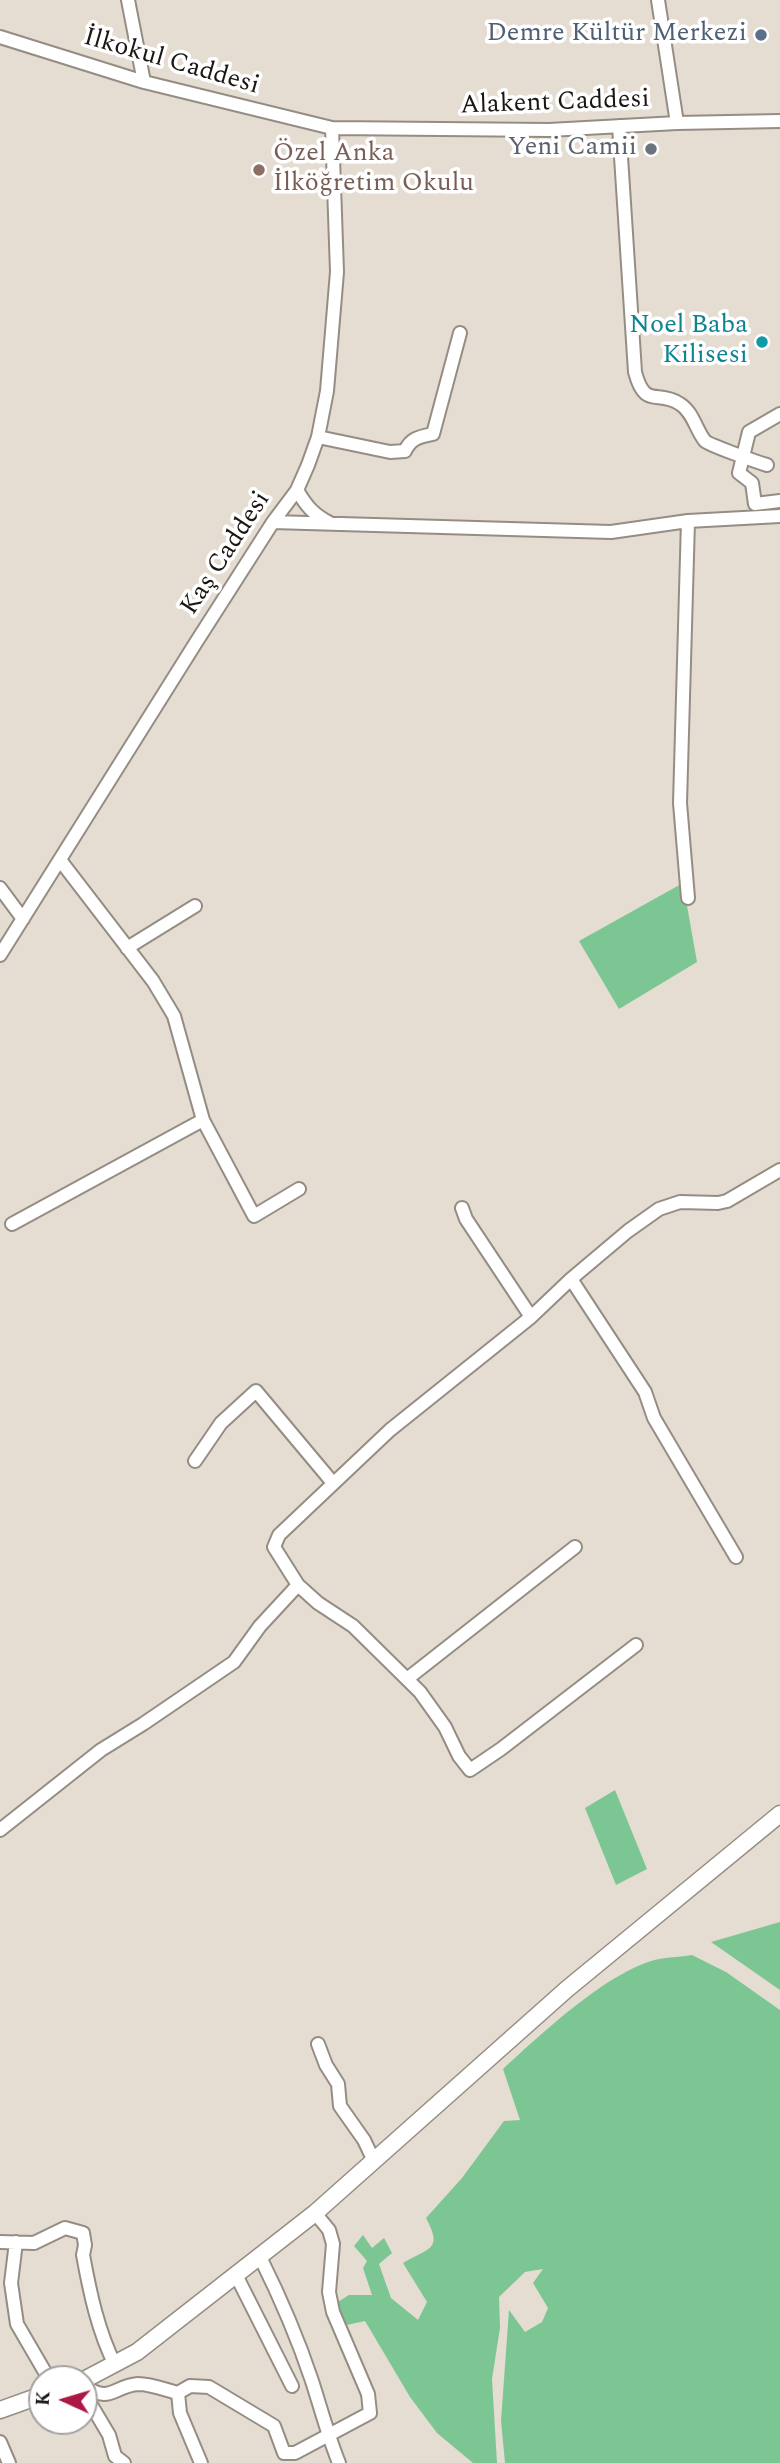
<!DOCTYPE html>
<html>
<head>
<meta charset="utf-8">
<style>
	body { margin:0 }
	#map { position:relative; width:780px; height:2463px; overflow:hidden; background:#e5ddd2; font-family:Spectral,serif }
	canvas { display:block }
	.north { position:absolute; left:28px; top:2365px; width:70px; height:70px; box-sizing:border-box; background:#fff; border:2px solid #a3a2a1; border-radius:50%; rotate:274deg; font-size:19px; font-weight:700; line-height:28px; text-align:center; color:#1a1713 }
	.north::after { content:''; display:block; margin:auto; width:24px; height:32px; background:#ac1744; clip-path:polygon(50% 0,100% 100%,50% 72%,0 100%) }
</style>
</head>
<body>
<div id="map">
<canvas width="780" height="2463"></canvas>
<div class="north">K</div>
</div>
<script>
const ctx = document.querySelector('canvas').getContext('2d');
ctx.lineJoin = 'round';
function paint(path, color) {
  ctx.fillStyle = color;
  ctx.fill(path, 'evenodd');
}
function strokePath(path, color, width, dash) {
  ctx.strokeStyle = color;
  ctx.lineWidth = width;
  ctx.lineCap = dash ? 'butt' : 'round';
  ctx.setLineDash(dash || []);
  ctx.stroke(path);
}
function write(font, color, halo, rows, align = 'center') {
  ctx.font = font + ' Spectral,serif';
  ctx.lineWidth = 7;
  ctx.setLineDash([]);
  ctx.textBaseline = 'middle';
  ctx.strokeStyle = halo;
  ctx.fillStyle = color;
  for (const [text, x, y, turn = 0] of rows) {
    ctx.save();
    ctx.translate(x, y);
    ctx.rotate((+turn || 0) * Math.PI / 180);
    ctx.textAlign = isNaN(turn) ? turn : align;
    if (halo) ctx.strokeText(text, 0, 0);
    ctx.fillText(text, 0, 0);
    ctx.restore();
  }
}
const green = new Path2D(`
	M 683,883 L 697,962 L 619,1009 L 579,941 Z
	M 615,1790 L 647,1869 L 616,1885 L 585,1808 Z
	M 780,1922 L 780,1990 L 711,1942 Z
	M 692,1955 L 726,1972 L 780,2010 L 780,2463 L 505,2463 L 501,2421 L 509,2310 L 525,2332 L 542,2322 L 548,2308 L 533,2283 L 543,2269 L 525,2272 L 499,2297 L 500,2328 L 492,2379 L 497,2463 L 473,2463 L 437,2433 L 410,2397 L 365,2321 L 342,2326 L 336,2303 L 349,2295 L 372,2295 L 363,2268 L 367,2261 L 354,2246 L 363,2235 L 372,2248 L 384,2238 L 392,2253 L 379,2264 L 391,2298 L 418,2320 L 427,2302 L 403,2263 C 430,2247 443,2250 426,2218 L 462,2178 L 504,2121 L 520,2120 L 503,2069 C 540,2035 610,1969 659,1959 C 670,1957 681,1957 692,1955 Z`);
const minor = new Path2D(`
	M 128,0 L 144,82
	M 658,0 L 677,123
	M 0,37 L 144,82 L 332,128 L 549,130 L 677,123 L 780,121
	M 619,126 L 635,372 C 645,410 658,389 680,404 C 693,412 696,430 705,441 C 709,445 757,462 767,465
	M 780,414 L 749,432 L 739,473 L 752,483 L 755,504 L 780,501
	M 318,437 L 390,452 L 405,451 C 411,438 419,437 433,434 L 460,333
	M 297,490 C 306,506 314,515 330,523
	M 273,522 L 611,532 L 688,521 L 780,516
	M 60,860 L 153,981 L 174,1016 L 203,1120 L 254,1216 L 299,1189
	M 0,888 L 23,919
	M 688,898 L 680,803 L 688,521
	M 127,948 L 195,906
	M 0,955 L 195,644 L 273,522 L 297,490 L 308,465 L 318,437 L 327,391 L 337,272 L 332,128
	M 462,1208 L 466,1219 L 531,1317
	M 12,1224 L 203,1120
	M 571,1279 L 645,1392 L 654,1418 L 736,1557
	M 195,1461 L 221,1423 L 256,1391 L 333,1483
	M 298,1585 L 318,1603 L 353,1626 L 420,1692 L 445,1727 L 459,1756 L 470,1770 L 501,1749 L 636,1645
	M 407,1679 L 575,1547
	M 0,1830 L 101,1750 L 143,1724 L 234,1662 L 260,1626 L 298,1585 L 274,1547 L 279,1535 L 390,1430 L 531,1317 L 571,1279 L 628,1231 L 659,1209 L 680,1202 L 718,1203 L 727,1201 L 780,1170
	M 318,2044 L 326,2065 L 338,2084 L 340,2106 L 364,2140 L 373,2159
	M 0,2242 L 34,2243 L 65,2228 L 83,2233 L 85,2245 L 83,2255 C 90,2293 98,2331 115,2365
	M 16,2242 L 11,2283 L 17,2324 L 49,2379
	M 260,2257 C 280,2297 298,2339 312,2381 C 321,2409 328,2436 339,2463
	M 236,2275 L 292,2386
	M 84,2386 C 111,2404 113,2386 138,2384 C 151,2384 166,2390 178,2393 L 180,2413 L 201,2463
	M 84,2393 L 109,2435 L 115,2456 L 124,2463
	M 178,2393 L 190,2386 L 209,2387 L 274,2426 L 284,2453 L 295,2453 L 370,2413 L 368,2394 L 333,2312 L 329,2292 L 333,2244 L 329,2230 L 315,2213
	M 0,2442 L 9,2463`);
const major = new Path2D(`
	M 84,2380 L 137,2352 L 315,2213 L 567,1989 L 780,1814
	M 0,2410 L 42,2395`);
const markers = [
	[761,35,7,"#5c6f8a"],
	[651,149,7,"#6b7280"],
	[259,170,7,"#8d6e63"],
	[762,342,7,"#0f9aa8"]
];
const serviceNames = [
	["Demre Kültür Merkezi",747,35]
];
const streetNames = [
	["İlkokul Caddesi",171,63,16],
	["Alakent Caddesi",555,104,-2],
	["Kaş Caddesi",227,554,-57]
];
const worshipNames = [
	["Yeni Camii",637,149]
];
const educationNames = [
	["Özel Anka",273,155],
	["İlköğretim Okulu",273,185]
];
const cultureNames = [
	["Noel Baba",748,327],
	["Kilisesi",748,357]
];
paint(green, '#7cc694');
strokePath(minor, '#958d83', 16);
strokePath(major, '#958d83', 19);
strokePath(minor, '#fff', 12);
strokePath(major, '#fff', 16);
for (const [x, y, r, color] of markers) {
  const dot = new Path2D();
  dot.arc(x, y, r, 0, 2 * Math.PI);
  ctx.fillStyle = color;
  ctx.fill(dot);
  strokePath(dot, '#fff', 2.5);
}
write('26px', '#4e5e75', '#fff', serviceNames, 'right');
write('26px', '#1a1713', '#fff', streetNames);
write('26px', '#5b616d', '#fff', worshipNames, 'right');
write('26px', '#785e54', '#fff', educationNames, 'left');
write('26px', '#0d838f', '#fff', cultureNames, 'right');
</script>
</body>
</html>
